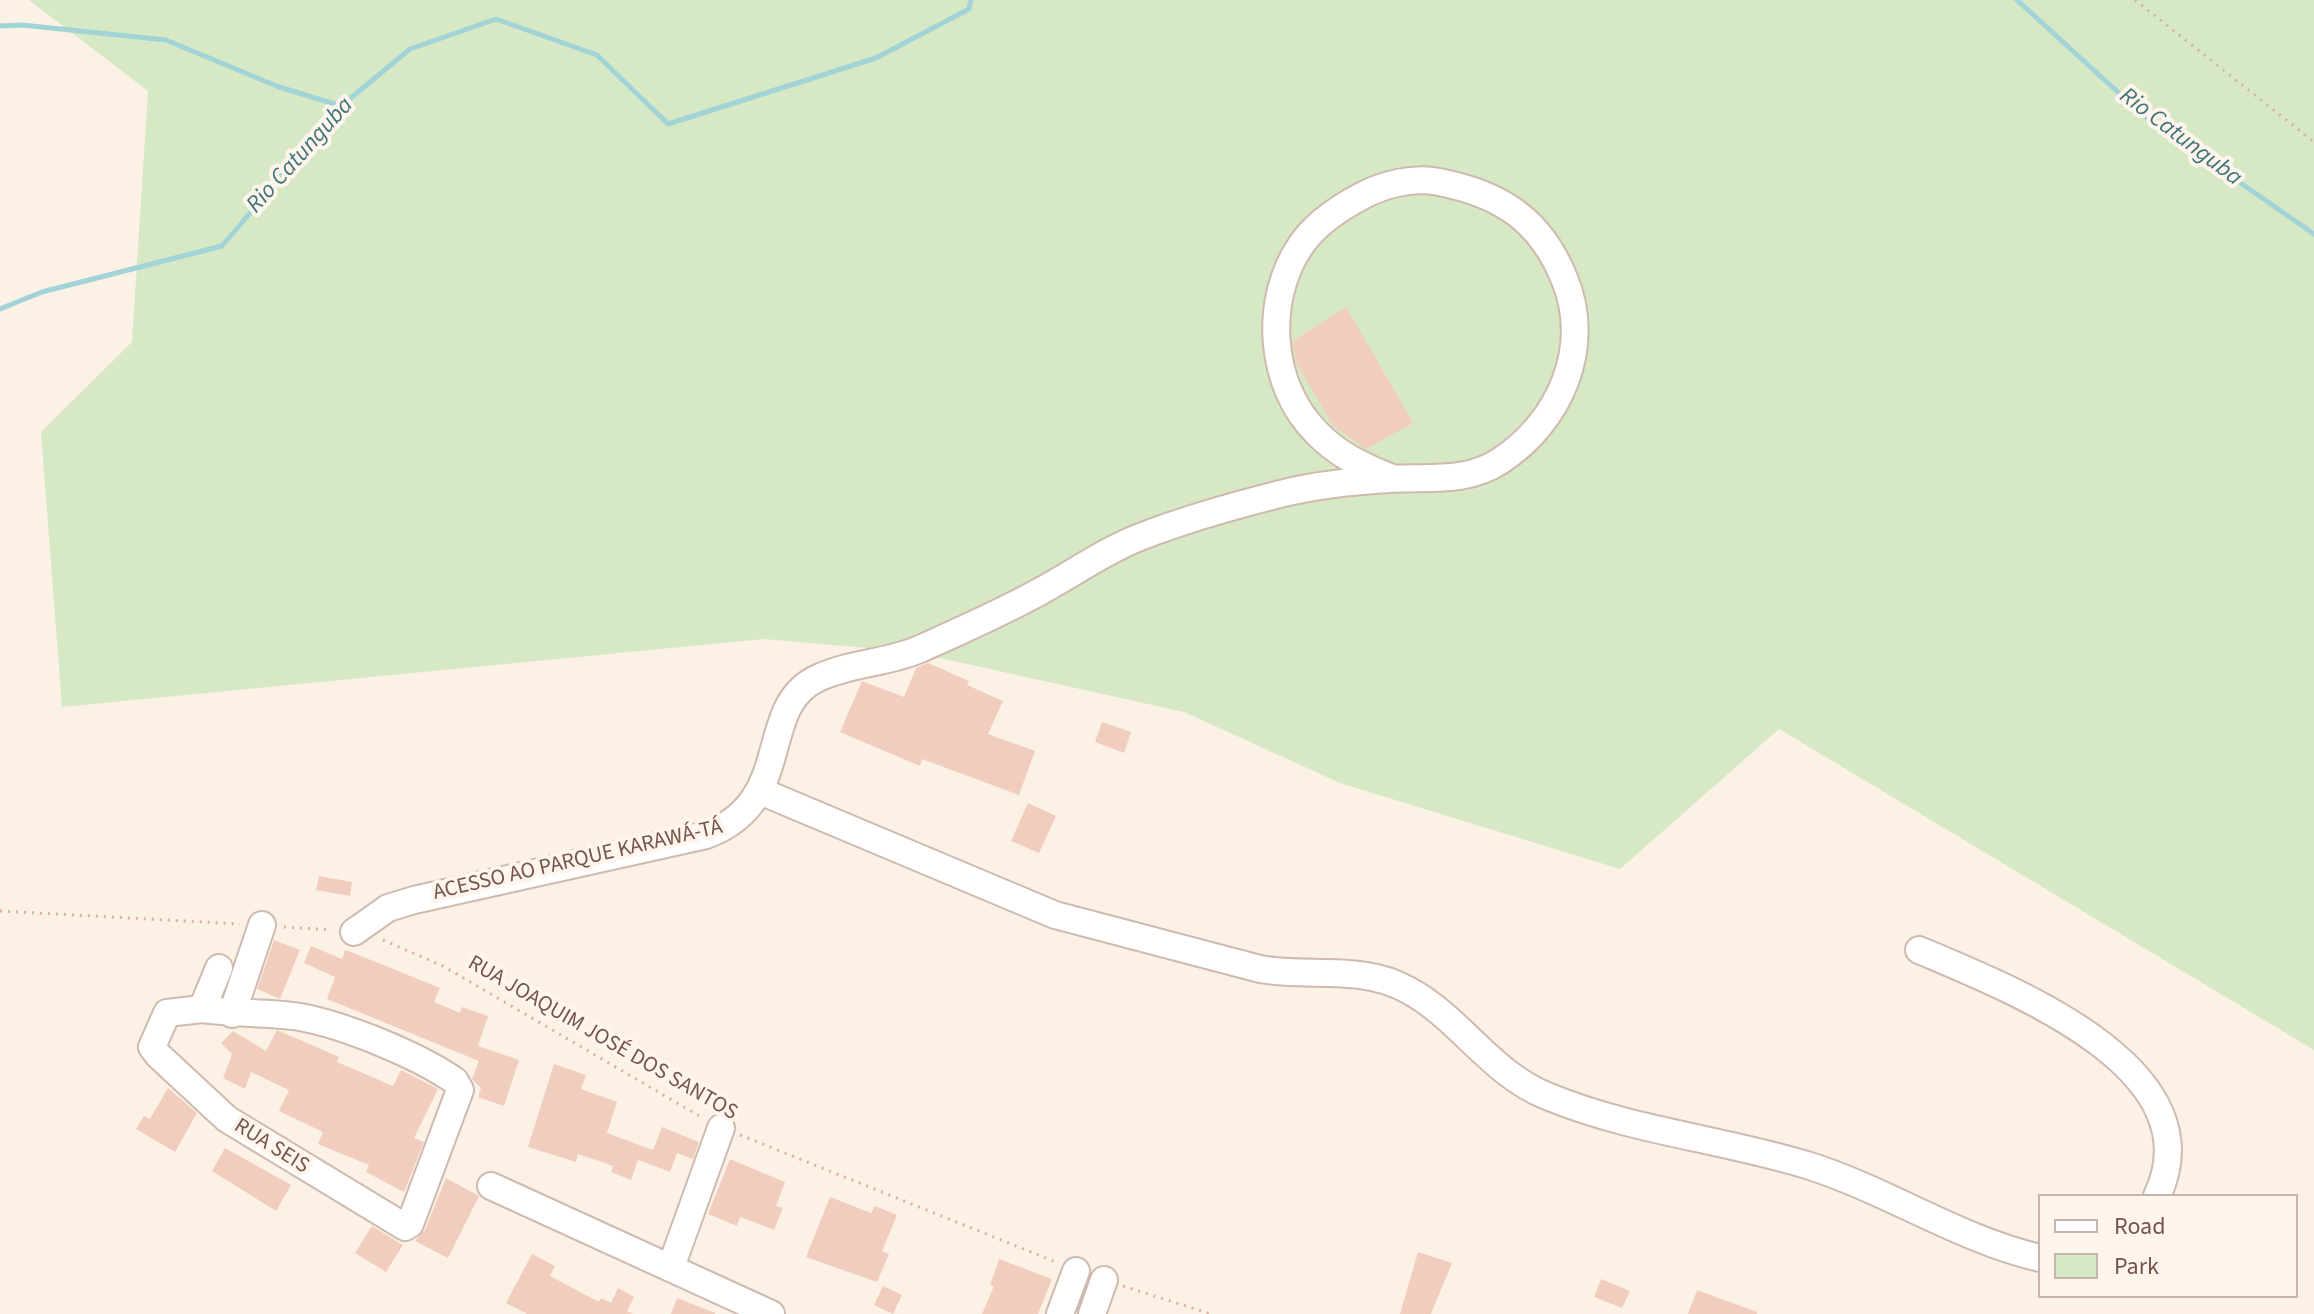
<!DOCTYPE html>
<html>
<head>
<meta charset="utf-8">
<style>
	body { margin:0 }
	#map { position:relative; width:2314px; height:1314px; overflow:hidden; background:#fcf1e5; font-family:"Source Sans 3",sans-serif }
	canvas { display:block }
	.legend { position:absolute; left:2038px; top:1194px; width:260px; height:104px; box-sizing:border-box; background:#fff5ec; border:2px solid #c7b5ac; margin:0; padding:10px 14px; list-style:none; font-size:24px; color:#74564b }
	.legend li { display:flex; align-items:center; gap:16px; height:40px }
	.legend b { width:40px; border:2px solid #c7b5ac }
</style>
</head>
<body>
<div id="map">
<canvas width="2314" height="1314"></canvas>
<ul class="legend">
<li><b style="height:10px;background:#fff"></b>Road</li>
<li><b style="height:22px;background:#d6e9c4"></b>Park</li>
</ul>
</div>
<script>
const ctx = document.querySelector('canvas').getContext('2d');
ctx.lineJoin = 'round';
function paint(path, color) {
  ctx.fillStyle = color;
  ctx.fill(path, 'evenodd');
}
function strokePath(path, color, width, dash) {
  ctx.strokeStyle = color;
  ctx.lineWidth = width;
  ctx.lineCap = dash ? 'butt' : 'round';
  ctx.setLineDash(dash || []);
  ctx.stroke(path);
}
function write(font, color, halo, rows, align = 'center') {
  ctx.font = font + ' "Source Sans 3",sans-serif';
  ctx.lineWidth = 8;
  ctx.setLineDash([]);
  ctx.textBaseline = 'middle';
  ctx.strokeStyle = halo;
  ctx.fillStyle = color;
  for (const [text, x, y, turn = 0] of rows) {
    ctx.save();
    ctx.translate(x, y);
    ctx.rotate((+turn || 0) * Math.PI / 180);
    ctx.textAlign = isNaN(turn) ? turn : align;
    if (halo) ctx.strokeText(text, 0, 0);
    ctx.fillText(text, 0, 0);
    ctx.restore();
  }
}
const green = new Path2D(`
	M 29,0 L 2314,0 L 2314,1050 L 1779,729 L 1620,869 L 1340,783 L 1184,712 L 913,652 L 764,639 L 62,707 L 41,432 L 132,342 L 148,91 Z`);
const stream = new Path2D(`
	M 2017,0 L 2144,116 L 2314,234
	M 0,26 L 22,25 L 166,40 L 279,87 L 341,106
	M 0,309 L 42,292 L 222,246 L 341,106 L 410,49 L 496,19 L 597,55 L 668,124 L 876,58 L 969,9 L 971,0`);
const building = new Path2D(`
	M 1346,307 L 1413,423 L 1366,449 L 1333,426 L 1296,362 L 1293,341 Z
	M 928,663 L 969,681 L 967,685 L 1003,701 L 988,734 L 1035,751 L 1019,795 L 922,759 L 920,766 L 840,732 L 862,681 L 904,697 L 916,668 Z
	M 1102,722 L 1131,732 L 1124,753 L 1095,742 Z
	M 1028,803 L 1056,816 L 1039,853 L 1011,841 Z
	M 319,876 L 352,882 L 350,896 L 316,890 Z
	M 274,940 L 300,950 L 280,999 L 257,989 Z
	M 311,946 L 342,959 L 345,950 L 376,962 L 440,988 L 434,1002 L 460,1013 L 462,1007 L 488,1016 L 478,1046 L 519,1060 L 504,1106 L 478,1097 L 481,1088 L 472,1079 L 479,1061 L 327,999 L 335,977 L 304,963 Z
	M 277,1030 L 339,1057 L 337,1062 L 393,1086 L 401,1070 L 438,1089 L 414,1138 L 424,1142 L 404,1192 L 366,1172 L 369,1165 L 318,1144 L 323,1132 L 279,1111 L 289,1090 L 251,1072 L 245,1089 L 223,1078 L 232,1054 L 221,1043 L 233,1031 L 266,1051 Z
	M 554,1064 L 586,1075 L 581,1089 L 617,1102 L 607,1133 L 653,1150 L 662,1127 L 699,1142 L 693,1159 L 677,1153 L 670,1172 L 638,1160 L 631,1180 L 611,1172 L 613,1166 L 578,1154 L 576,1162 L 528,1147 Z
	M 168,1088 L 197,1113 L 175,1152 L 136,1129 L 144,1116 L 150,1119 Z
	M 225,1148 L 291,1185 L 276,1211 L 212,1171 Z
	M 730,1159 L 785,1182 L 776,1206 L 783,1208 L 774,1230 L 740,1217 L 737,1226 L 708,1214 Z
	M 446,1178 L 479,1196 L 448,1258 L 415,1241 L 425,1230 Z
	M 830,1197 L 871,1213 L 875,1206 L 897,1215 L 882,1251 L 889,1254 L 877,1282 L 806,1257 Z
	M 372,1226 L 403,1245 L 386,1272 L 355,1253 Z
	M 1418,1252 L 1452,1263 L 1431,1314 L 1400,1314 Z
	M 532,1254 L 555,1266 L 550,1276 L 599,1302 L 601,1298 L 611,1303 L 618,1288 L 634,1297 L 627,1311 L 633,1314 L 527,1314 L 506,1303 Z
	M 999,1259 L 1052,1279 L 1038,1314 L 982,1314 L 994,1286 L 990,1285 Z
	M 1601,1279 L 1630,1291 L 1622,1308 L 1594,1297 Z
	M 883,1286 L 902,1295 L 893,1314 L 874,1305 Z
	M 1697,1290 L 1757,1312 L 1757,1314 L 1688,1314 Z
	M 677,1298 L 715,1313 L 715,1314 L 671,1314 Z`);
const path = new Path2D(`
	M 2135,0 L 2314,142
	M 0,911 L 240,924
	M 284,927 L 332,930
	M 383,940 L 443,966 L 701,1117
	M 740,1135 L 1056,1262
	M 1123,1286 L 1211,1314`);
const minor = new Path2D(`
	M 760,791 L 1055,915 L 1260,969 C 1309,978 1362,964 1408,990 C 1460,1018 1490,1073 1547,1096 C 1631,1131 1723,1139 1810,1166 C 1888,1191 1961,1240 2040,1258
	M 354,932 L 388,908 L 414,900 L 706,835 C 797,801 755,707 818,678 C 850,663 888,663 920,649 C 960,631 1001,613 1039,592 C 1073,574 1104,551 1140,537 C 1186,519 1236,505 1284,493 C 1317,485 1355,481 1389,479 C 1427,476 1465,484 1500,461 C 1560,422 1593,347 1564,278 C 1540,219 1500,194 1439,182 C 1414,177 1384,184 1362,196 C 1339,208 1316,223 1301,245 C 1263,300 1269,386 1317,433 C 1338,455 1364,467 1392,478
	M 1919,950 C 2008,988 2218,1068 2157,1196
	M 202,1009 C 234,1014 268,1012 300,1017 C 344,1025 418,1055 455,1081 L 460,1090 L 410,1224 L 405,1227 L 227,1119 L 158,1055 L 152,1047 L 167,1013 Z
	M 202,1009 L 219,968
	M 232,1014 L 262,925
	M 491,1186 L 771,1314
	M 671,1267 L 721,1128
	M 1060,1314 L 1076,1271
	M 1092,1314 L 1104,1280`);
const streetNames = [
	["ACESSO AO PARQUE KARAWÁ-TÁ",578,861,-13],
	["RUA JOAQUIM JOSÉ DOS SANTOS",602,1039,30],
	["RUA SEIS",271,1147,32]
];
const waterNames = [
	["Rio Catunguba",2180,138,37],
	["Rio Catunguba",301,156,-48]
];
paint(green, '#d6e9c4');
strokePath(stream, '#a1d3d7', 5);
paint(building, '#f1cdbe');
strokePath(minor, '#cfbaaf', 30);
strokePath(path, '#d6b0a1', 3, [2, 6]);
strokePath(minor, '#fff', 26);
write('22px', '#74564b', '#fff5ec', streetNames);
write('italic 24px', '#3f7579', '#fff5ec', waterNames);
</script>
</body>
</html>
